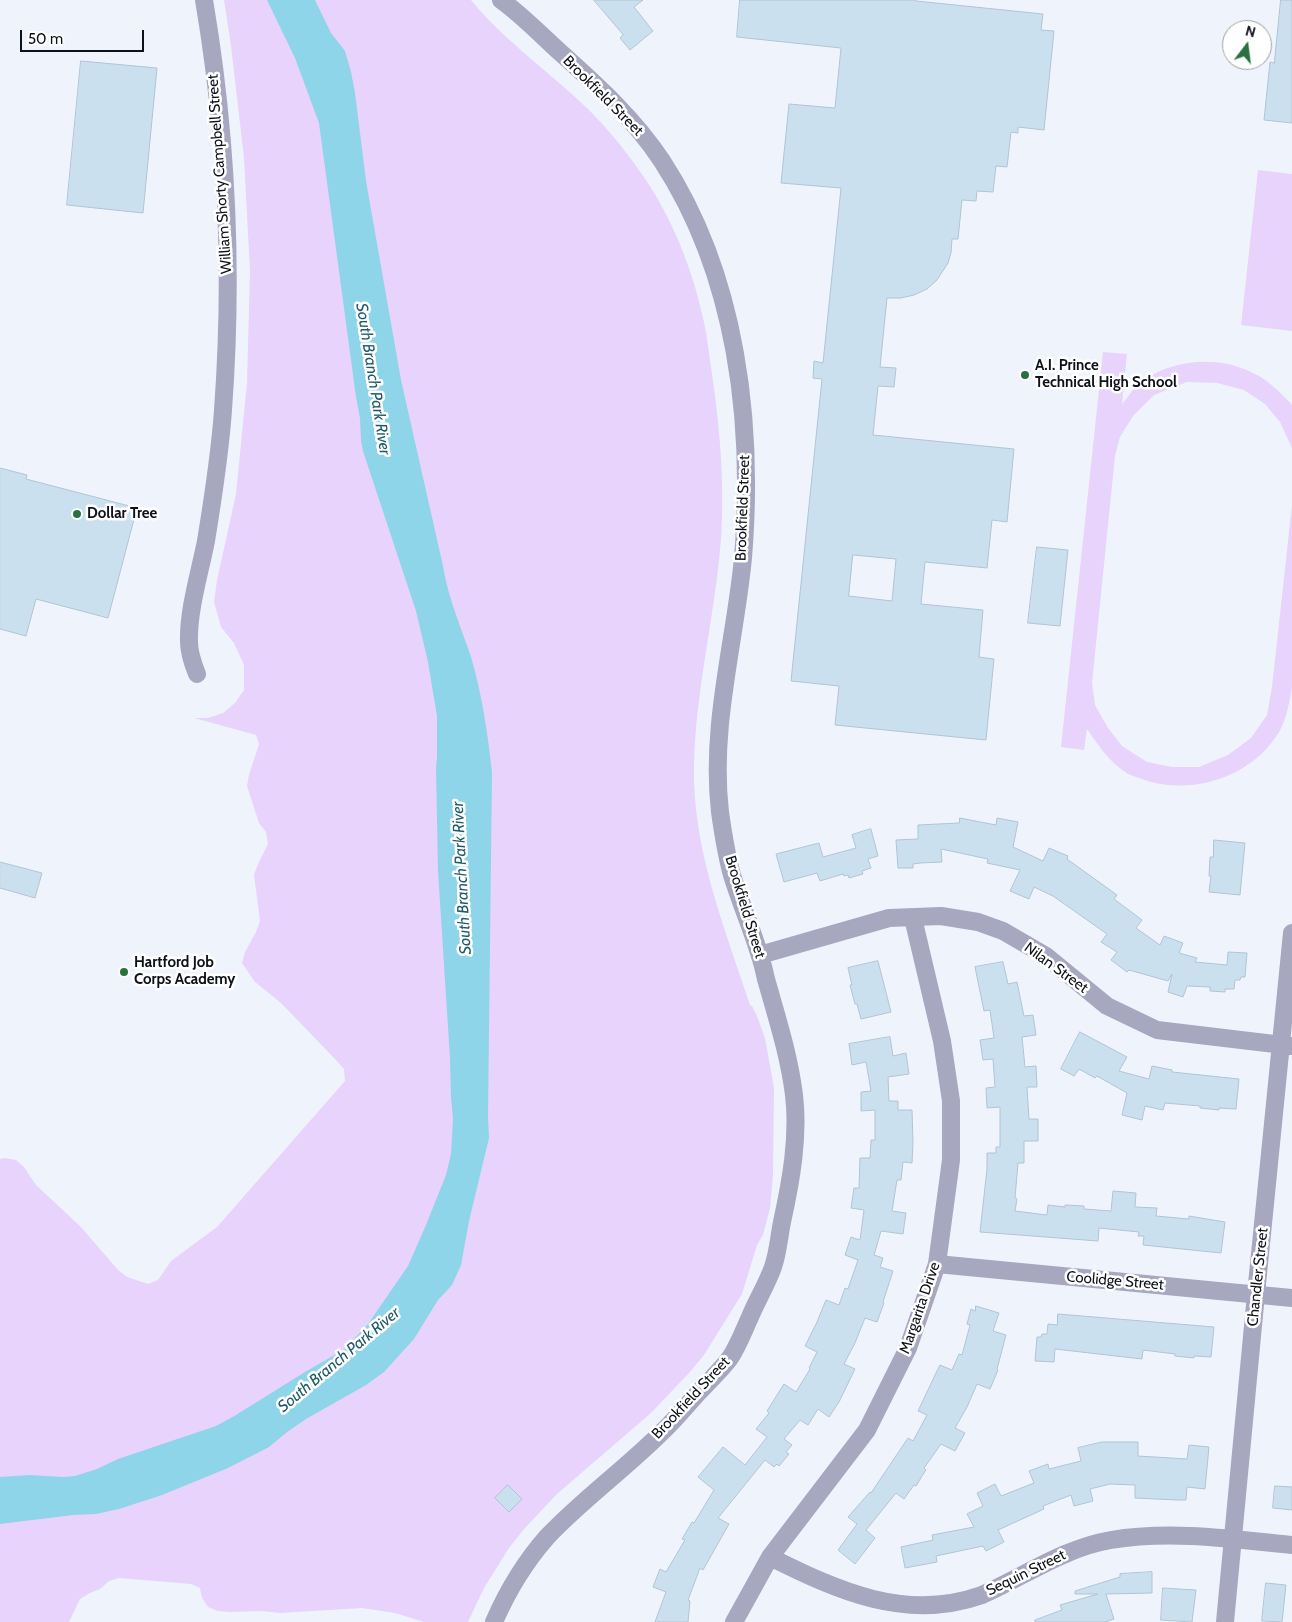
<!DOCTYPE html>
<html>
<head>
<meta charset="utf-8">
<style>
	body { margin:0 }
	#map { position:relative; width:1292px; height:1622px; overflow:hidden; background:#eff4fc; font-family:Cabin,sans-serif }
	canvas { display:block }
	.north { position:absolute; left:1222px; top:20px; width:50px; height:50px; box-sizing:border-box; background:#fff; border:1px solid #9ea0a3; border-radius:50%; rotate:15deg; font-size:14px; font-weight:700; line-height:20px; text-align:center; color:#0d1118 }
	.north::after { content:''; display:block; margin:auto; width:18px; height:22px; background:#29723f; clip-path:polygon(50% 0,100% 100%,50% 72%,0 100%) }
	.scale { position:absolute; left:20px; top:30px; width:124px; height:22px; box-sizing:border-box; border:2px solid #0d1118; border-top:0; padding-left:6px; font-size:15px; line-height:18px; white-space:nowrap; color:#0d1118; -webkit-text-stroke:4px #fff; paint-order:stroke }
</style>
</head>
<body>
<div id="map">
<canvas width="1292" height="1622"></canvas>
<div class="north">N</div>
<div class="scale">50 m</div>
</div>
<script>
const ctx = document.querySelector('canvas').getContext('2d');
ctx.lineJoin = 'round';
function paint(path, color) {
  ctx.fillStyle = color;
  ctx.fill(path, 'evenodd');
}
function strokePath(path, color, width, dash) {
  ctx.strokeStyle = color;
  ctx.lineWidth = width;
  ctx.lineCap = dash ? 'butt' : 'round';
  ctx.setLineDash(dash || []);
  ctx.stroke(path);
}
function write(font, color, halo, rows, align = 'center') {
  ctx.font = font + ' Cabin,sans-serif';
  ctx.lineWidth = 5;
  ctx.setLineDash([]);
  ctx.textBaseline = 'middle';
  ctx.strokeStyle = halo;
  ctx.fillStyle = color;
  for (const [text, x, y, turn = 0] of rows) {
    ctx.save();
    ctx.translate(x, y);
    ctx.rotate((+turn || 0) * Math.PI / 180);
    ctx.textAlign = isNaN(turn) ? turn : align;
    if (halo) ctx.strokeText(text, 0, 0);
    ctx.fillText(text, 0, 0);
    ctx.restore();
  }
}
const green = new Path2D(`
	M 224,0 L 471,0 C 506,43 553,74 592,113 C 616,138 638,166 656,196 C 677,232 693,273 702,314 C 707,333 709,354 712,374 C 721,436 726,499 719,561 C 711,634 693,707 694,780 C 696,858 726,932 750,1005 L 752,1006 L 757,1016 L 765,1038 L 774,1088 L 773,1175 L 770,1208 L 763,1235 L 757,1245 L 742,1294 L 704,1355 L 690,1372 L 651,1413 L 557,1494 L 524,1529 L 509,1548 L 484,1588 L 468,1622 L 424,1622 L 395,1613 L 362,1608 L 280,1613 L 262,1611 L 229,1612 L 218,1611 L 208,1607 L 202,1598 L 200,1588 L 191,1584 L 119,1578 L 109,1581 L 100,1589 L 90,1593 L 80,1599 L 69,1622 L 0,1622 L 0,1159 L 5,1158 L 16,1160 L 24,1167 L 36,1185 L 81,1227 L 118,1270 L 127,1277 L 148,1284 L 158,1280 L 171,1261 L 217,1227 L 345,1081 L 344,1069 L 336,1060 L 281,1003 L 255,982 L 242,963 L 245,952 L 256,932 L 260,921 L 254,875 L 258,864 L 268,844 L 266,832 L 259,823 L 247,786 L 249,775 L 259,744 L 256,735 L 194,718 L 208,718 L 223,713 L 235,703 L 244,690 L 244,665 L 234,643 L 221,627 L 214,602 L 217,580 L 236,494 L 247,383 L 250,271 L 244,158 L 231,46 Z
	M 1258,170 L 1292,174 L 1292,331 L 1241,325 Z
	M 1103,352 L 1127,354 L 1122,404 C 1128,397 1135,386 1142,381 C 1175,358 1222,355 1257,375 C 1270,382 1282,394 1292,405 L 1292,448 L 1280,422 L 1265,404 L 1244,390 L 1217,383 L 1187,382 L 1154,395 L 1133,416 L 1120,437 L 1115,456 L 1092,683 L 1095,705 L 1108,728 L 1122,746 L 1147,762 L 1172,767 L 1199,767 L 1228,755 L 1251,738 L 1267,715 L 1272,687 L 1292,505 L 1292,687 C 1289,704 1286,724 1275,738 C 1247,779 1188,796 1142,779 C 1137,777 1132,776 1128,774 C 1109,762 1099,746 1087,729 L 1084,750 L 1061,747 Z`);
const water = new Path2D(`
	M 267,0 L 315,0 L 331,33 L 345,51 L 351,72 L 355,93 L 366,181 L 401,380 L 443,566 C 448,598 461,627 471,657 C 482,694 488,735 492,773 L 488,1117 L 489,1138 L 469,1221 L 461,1265 L 452,1285 L 438,1300 L 414,1339 L 384,1372 L 366,1385 L 306,1419 L 287,1432 L 269,1447 L 228,1468 L 162,1495 L 119,1509 L 96,1514 L 73,1515 L 0,1524 L 0,1477 L 29,1475 L 63,1477 L 75,1476 L 97,1469 L 118,1459 L 216,1426 L 236,1415 L 305,1372 L 345,1349 L 368,1324 L 408,1266 L 426,1225 L 446,1175 L 451,1154 L 453,1119 L 451,1097 L 450,1058 L 438,871 L 436,768 L 437,758 L 437,716 L 428,662 L 416,611 L 363,451 L 361,440 L 360,418 L 356,397 L 319,123 L 295,58 Z`);
const building = new Path2D(`
	M 594,0 L 643,0 L 634,7 L 653,31 L 630,50 L 620,38 L 623,35 Z
	M 740,0 L 916,0 L 916,1 L 1043,14 L 1041,30 L 1054,31 L 1044,130 L 1018,127 L 1018,133 L 1011,132 L 1007,167 L 996,166 L 993,192 L 977,191 L 976,201 L 962,200 L 958,239 L 952,239 L 951,253 L 948,263 L 937,280 L 927,289 L 914,295 L 901,298 L 887,298 L 880,367 L 896,368 L 894,387 L 878,386 L 873,435 L 1014,449 L 1007,522 L 992,520 L 987,568 L 925,562 L 921,604 L 983,610 L 979,657 L 994,659 L 986,740 L 835,725 L 839,686 L 791,681 L 822,379 L 813,378 L 814,361 L 823,363 L 841,188 L 781,183 L 789,104 L 835,108 L 841,48 L 737,37 ZM 853,555 L 896,559 L 892,601 L 849,596 Z
	M 1281,0 L 1292,0 L 1292,123 L 1264,120 L 1270,62 L 1274,63 Z
	M 81,61 L 157,68 L 143,213 L 67,205 Z
	M 0,468 L 27,475 L 26,479 L 137,508 L 108,618 L 36,599 L 26,636 L 0,629 Z
	M 1037,547 L 1068,550 L 1060,626 L 1028,623 Z
	M 960,818 L 996,825 L 997,818 L 1018,822 L 1013,847 L 1043,861 L 1049,848 L 1068,856 L 1067,859 L 1117,895 L 1114,899 L 1142,920 L 1136,928 L 1160,945 L 1164,936 L 1183,943 L 1179,953 L 1197,958 L 1195,962 L 1227,965 L 1228,952 L 1247,953 L 1245,977 L 1241,977 L 1240,980 L 1235,980 L 1234,989 L 1225,989 L 1225,992 L 1210,991 L 1210,987 L 1187,986 L 1183,997 L 1168,992 L 1172,974 L 1168,981 L 1129,970 L 1127,972 L 1111,960 L 1117,952 L 1101,942 L 1107,934 L 1053,896 L 1034,887 L 1029,899 L 1010,891 L 1020,870 L 987,863 L 988,859 L 941,849 L 942,862 L 920,863 L 913,864 L 913,868 L 898,868 L 896,840 L 918,839 L 918,825 L 959,823 Z
	M 871,829 L 878,856 L 868,859 L 871,868 L 862,871 L 863,874 L 849,878 L 848,875 L 844,876 L 843,874 L 820,881 L 817,873 L 784,882 L 776,854 L 819,843 L 823,857 L 856,848 L 852,835 Z
	M 1214,840 L 1245,843 L 1240,895 L 1209,892 L 1211,876 L 1209,876 L 1210,857 L 1213,857 Z
	M 0,862 L 42,873 L 35,898 L 0,888 Z
	M 878,961 L 891,1012 L 861,1019 L 857,1004 L 855,1004 L 850,985 L 852,985 L 848,968 Z
	M 1003,962 L 1008,984 L 1017,982 L 1024,1016 L 1033,1015 L 1036,1035 L 1022,1037 L 1025,1067 L 1036,1066 L 1037,1087 L 1027,1087 L 1029,1119 L 1038,1119 L 1038,1141 L 1024,1141 L 1024,1163 L 1018,1163 L 1015,1198 L 1017,1199 L 1015,1211 L 1047,1215 L 1048,1205 L 1065,1207 L 1065,1205 L 1084,1206 L 1084,1209 L 1111,1211 L 1113,1191 L 1136,1193 L 1135,1207 L 1157,1208 L 1156,1216 L 1189,1219 L 1189,1216 L 1225,1222 L 1221,1253 L 1143,1245 L 1144,1236 L 1138,1236 L 1139,1232 L 1099,1228 L 1098,1241 L 980,1232 L 987,1169 L 987,1153 L 996,1153 L 996,1147 L 1000,1147 L 1000,1107 L 987,1108 L 986,1088 L 995,1087 L 993,1059 L 983,1060 L 980,1040 L 994,1038 L 990,1010 L 984,1011 L 975,967 Z
	M 1080,1032 L 1127,1057 L 1119,1071 L 1149,1079 L 1152,1066 L 1172,1070 L 1172,1072 L 1239,1079 L 1236,1109 L 1219,1108 L 1219,1110 L 1200,1108 L 1200,1106 L 1165,1103 L 1163,1110 L 1145,1106 L 1142,1120 L 1122,1115 L 1127,1093 L 1097,1076 L 1095,1078 L 1079,1069 L 1074,1076 L 1061,1069 Z
	M 890,1037 L 893,1056 L 906,1053 L 909,1074 L 888,1077 L 889,1101 L 898,1101 L 898,1110 L 912,1110 L 913,1142 L 912,1163 L 903,1162 L 901,1180 L 897,1180 L 892,1211 L 906,1213 L 903,1234 L 881,1231 L 874,1255 L 883,1258 L 880,1267 L 893,1271 L 883,1302 L 884,1303 L 877,1322 L 865,1318 L 855,1343 L 844,1364 L 855,1369 L 839,1402 L 829,1417 L 818,1409 L 808,1425 L 800,1420 L 784,1439 L 792,1445 L 786,1452 L 789,1454 L 779,1466 L 777,1464 L 774,1467 L 765,1460 L 718,1518 L 729,1524 L 703,1570 L 700,1568 L 688,1600 L 690,1601 L 688,1622 L 655,1622 L 666,1592 L 653,1587 L 660,1569 L 666,1572 L 685,1540 L 682,1539 L 692,1522 L 694,1523 L 714,1490 L 698,1477 L 723,1447 L 745,1465 L 767,1437 L 756,1429 L 769,1413 L 767,1411 L 784,1384 L 796,1392 L 810,1369 L 809,1368 L 817,1352 L 805,1346 L 817,1322 L 826,1300 L 839,1305 L 845,1288 L 848,1289 L 858,1260 L 845,1255 L 851,1237 L 860,1240 L 864,1210 L 851,1208 L 854,1188 L 859,1188 L 860,1158 L 870,1158 L 871,1140 L 875,1140 L 875,1110 L 861,1111 L 861,1092 L 871,1091 L 866,1062 L 852,1065 L 849,1044 Z
	M 976,1306 L 999,1313 L 993,1331 L 1006,1335 L 997,1369 L 998,1370 L 990,1389 L 977,1384 L 967,1407 L 955,1428 L 965,1433 L 955,1451 L 941,1444 L 924,1468 L 926,1470 L 922,1476 L 916,1486 L 914,1485 L 904,1499 L 896,1493 L 866,1530 L 875,1538 L 855,1564 L 838,1550 L 857,1524 L 848,1517 L 870,1492 L 871,1493 L 908,1438 L 913,1441 L 927,1415 L 918,1411 L 936,1373 L 940,1365 L 952,1370 L 959,1354 L 962,1355 L 970,1325 L 967,1324 L 971,1309 L 975,1311 Z
	M 1058,1314 L 1214,1327 L 1211,1357 L 1194,1356 L 1194,1358 L 1175,1356 L 1175,1354 L 1143,1350 L 1142,1359 L 1055,1349 L 1054,1362 L 1035,1361 L 1037,1337 L 1041,1337 L 1042,1334 L 1047,1334 L 1048,1324 L 1057,1325 Z
	M 1102,1442 L 1138,1442 L 1138,1456 L 1187,1459 L 1189,1445 L 1209,1447 L 1205,1489 L 1187,1487 L 1186,1500 L 1177,1500 L 1135,1498 L 1135,1485 L 1110,1484 L 1090,1489 L 1093,1501 L 1074,1506 L 1071,1495 L 1043,1506 L 1044,1509 L 998,1530 L 1004,1542 L 986,1551 L 983,1546 L 936,1556 L 937,1562 L 905,1568 L 901,1547 L 933,1540 L 932,1535 L 974,1527 L 967,1514 L 983,1506 L 977,1493 L 995,1484 L 1001,1496 L 1034,1483 L 1029,1471 L 1048,1464 L 1049,1469 L 1081,1461 L 1078,1448 Z
	M 508,1485 L 522,1499 L 509,1512 L 495,1498 Z
	M 1275,1486 L 1292,1487 L 1292,1510 L 1273,1508 Z
	M 1152,1572 L 1152,1593 L 1106,1594 L 1114,1619 L 1105,1622 L 1035,1622 L 1035,1620 L 1062,1610 L 1060,1605 L 1098,1594 L 1075,1594 L 1075,1591 L 1120,1577 L 1120,1574 Z
	M 1266,1583 L 1286,1585 L 1282,1622 L 1262,1621 Z
	M 1163,1588 L 1196,1590 L 1192,1622 L 1161,1620 Z`);
const minor = new Path2D(`
	M 197,674 C 193,664 189,653 189,642 C 188,610 200,572 206,541 C 213,498 220,454 223,410 C 233,274 227,135 204,0
	M 760,955 L 889,918 L 941,916 L 978,922 L 1003,931 L 1046,956 L 1107,1006 L 1157,1030 L 1292,1046
	M 937,1264 L 1292,1298
	M 770,1557 C 838,1591 906,1622 982,1595 C 1025,1576 1064,1548 1111,1540 C 1170,1530 1233,1539 1292,1545
	M 494,1622 C 507,1592 525,1562 547,1537 C 583,1499 625,1469 662,1432 C 675,1420 687,1405 699,1392 C 709,1381 721,1370 730,1358 C 738,1346 744,1330 750,1317 C 757,1300 767,1284 773,1267 C 778,1253 779,1237 782,1222 C 791,1181 799,1137 794,1095 C 789,1055 777,1018 766,979 C 764,970 762,961 759,953 C 751,927 740,901 732,875 C 726,854 723,833 720,812 C 710,726 735,642 743,558 C 754,423 737,276 662,161 C 635,120 599,87 562,54 C 542,36 523,16 501,0
	M 734,1622 L 770,1557 L 867,1430 L 908,1348 L 937,1264 L 951,1160 L 951,1101 L 942,1041 L 913,918
	M 1225,1622 L 1256,1294 L 1292,933`);
const markers = [
	[1025,375,5,"#29723f"],
	[77,514,5,"#29723f"],
	[124,972,5,"#29723f"]
];
const streetNames = [
	["Brookfield Street",603,96,45],
	["William Shorty Campbell Street",220,174,-94],
	["Brookfield Street",743,508,-88],
	["Brookfield Street",745,907,73],
	["Nilan Street",1056,968,36],
	["Chandler Street",1258,1277,-84],
	["Coolidge Street",1115,1281,5],
	["Margarita Drive",920,1308,-71],
	["Brookfield Street",691,1398,-47],
	["Sequin Street",1026,1573,-26]
];
const poiNames = [
	["A.I. Prince",1035,366],
	["Technical High School",1035,383],
	["Dollar Tree",87,514],
	["Hartford Job",134,963],
	["Corps Academy",134,980]
];
const waterNames = [
	["South Branch Park River",373,379,81],
	["South Branch Park River",462,878,-93],
	["South Branch Park River",339,1360,-40]
];
paint(green, '#e7d3fb');
paint(water, '#8ed5e9');
paint(building, '#cbe0ef');
strokePath(building, '#b0c4d4', 1);
strokePath(minor, '#a7a7bf', 18);
for (const [x, y, r, color] of markers) {
  const dot = new Path2D();
  dot.arc(x, y, r, 0, 2 * Math.PI);
  ctx.fillStyle = color;
  ctx.fill(dot);
  strokePath(dot, '#fff', 2);
}
write('15px', '#0d1118', '#fff', streetNames);
write('bold 15px', '#0d1118', '#fff', poiNames, 'left');
write('italic 16px', '#205a69', '#fff', waterNames);
</script>
</body>
</html>
